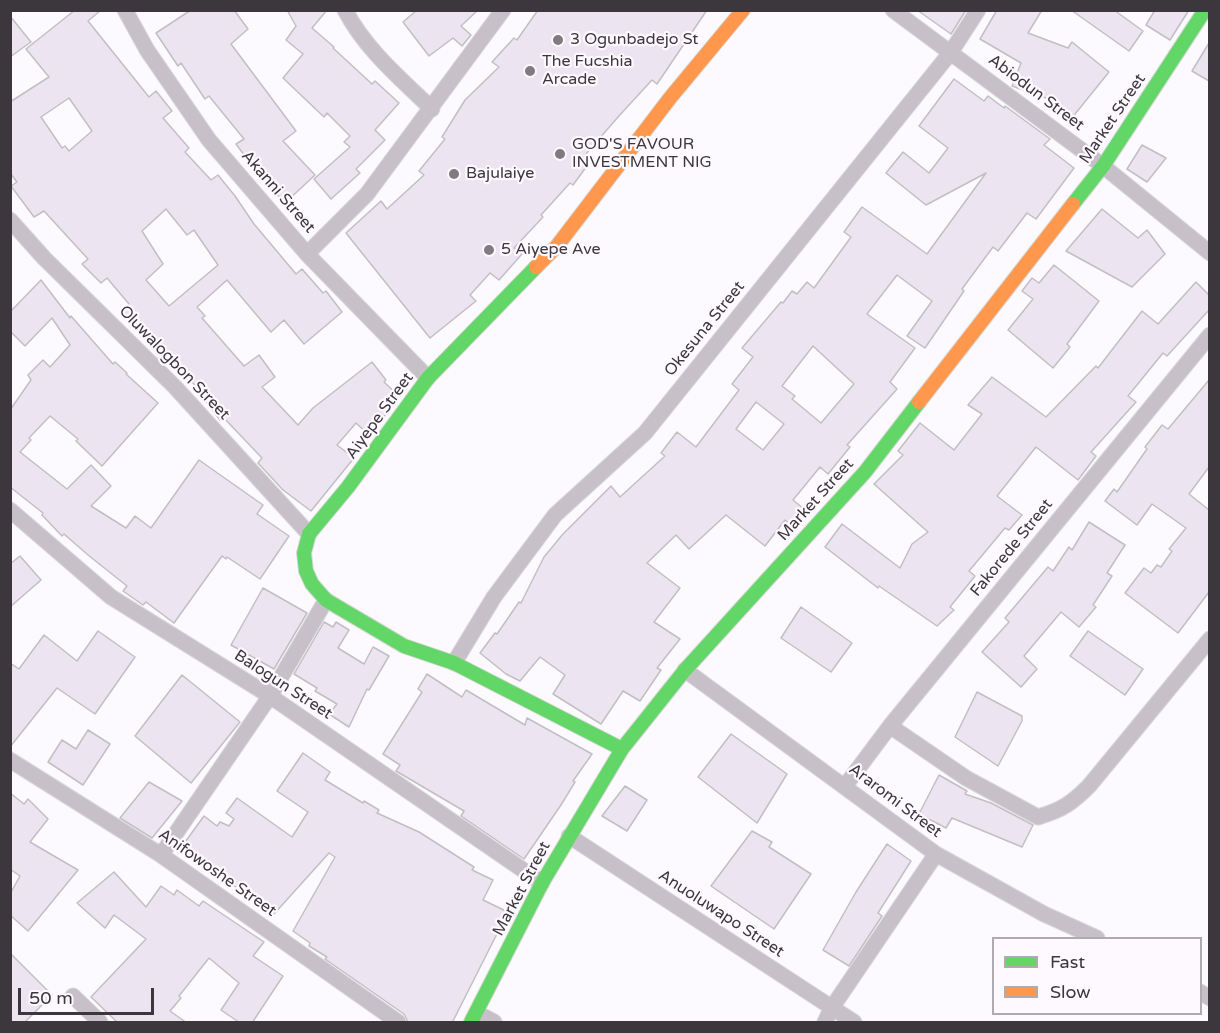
<!DOCTYPE html>
<html>
<head>
<meta charset="utf-8">
<style>
	body { margin:0 }
	#map { position:relative; width:1220px; height:1033px; overflow:hidden; background:#fcfafe; font-family:"Varela Round",sans-serif }
	canvas { display:block }
	.frame { position:absolute; inset:0; border:12px solid #3c373d; pointer-events:none }
	.legend { position:absolute; left:992px; top:937px; width:210px; height:78px; box-sizing:border-box; background:#fdf9ff; border:2px solid #b0abb1; margin:0; padding:8px 10px; list-style:none; font-size:18px; color:#3c373d }
	.legend li { display:flex; align-items:center; gap:12px; height:30px }
	.legend b { width:30px; border:2px solid #b0abb1 }
	.scale { position:absolute; left:18px; top:988px; width:136px; height:27px; box-sizing:border-box; border:3px solid #3c373d; border-top:0; padding-left:8px; font-size:18px; line-height:21px; white-space:nowrap; color:#3c373d; -webkit-text-stroke:4px #fdf9ff; paint-order:stroke }
</style>
</head>
<body>
<div id="map">
<canvas width="1220" height="1033"></canvas>
<div class="frame"></div>
<ul class="legend">
<li><b style="height:8px;background:#63d668"></b>Fast</li>
<li><b style="height:8px;background:#ff974d"></b>Slow</li>
</ul>
<div class="scale">50 m</div>
</div>
<script>
const ctx = document.querySelector('canvas').getContext('2d');
ctx.lineJoin = 'round';
function paint(path, color) {
  ctx.fillStyle = color;
  ctx.fill(path, 'evenodd');
}
function strokePath(path, color, width, dash) {
  ctx.strokeStyle = color;
  ctx.lineWidth = width;
  ctx.lineCap = dash ? 'butt' : 'round';
  ctx.setLineDash(dash || []);
  ctx.stroke(path);
}
function write(font, color, halo, rows, align = 'center') {
  ctx.font = font + ' "Varela Round",sans-serif';
  ctx.lineWidth = 4.5;
  ctx.setLineDash([]);
  ctx.textBaseline = 'middle';
  ctx.strokeStyle = halo;
  ctx.fillStyle = color;
  for (const [text, x, y, turn = 0] of rows) {
    ctx.save();
    ctx.translate(x, y);
    ctx.rotate((+turn || 0) * Math.PI / 180);
    ctx.textAlign = isNaN(turn) ? turn : align;
    if (halo) ctx.strokeText(text, 0, 0);
    ctx.fillText(text, 0, 0);
    ctx.restore();
  }
}
const building = new Path2D(`
	M 75,10 L 101,10 L 88,21 L 149,97 L 156,91 L 172,111 L 163,118 L 189,148 L 185,152 L 211,180 L 218,175 L 235,196 L 254,224 L 296,274 L 302,269 L 323,293 L 326,291 L 342,312 L 304,344 L 284,320 L 271,332 L 227,280 L 197,307 L 205,316 L 202,318 L 244,366 L 259,355 L 275,377 L 262,387 L 298,425 L 313,408 L 372,362 L 386,380 L 384,382 L 399,396 L 370,436 L 356,423 L 337,445 L 354,458 L 311,511 L 283,490 L 258,463 L 262,458 L 223,417 L 220,420 L 203,398 L 205,397 L 142,324 L 136,329 L 121,311 L 129,304 L 107,278 L 101,283 L 82,264 L 88,259 L 44,211 L 34,217 L 11,186 L 17,182 L 10,173 L 10,102 L 49,77 L 26,49 ZM 69,98 L 92,131 L 69,151 L 65,146 L 62,148 L 41,117 ZM 166,209 L 187,235 L 194,230 L 218,265 L 169,306 L 146,280 L 163,264 L 142,231 Z
	M 191,10 L 234,10 L 248,29 L 231,44 L 296,131 L 283,141 L 315,175 L 285,203 L 258,174 L 236,144 L 244,139 L 209,96 L 205,99 L 181,63 L 178,66 L 156,33 Z
	M 287,10 L 327,10 L 312,28 L 334,47 L 333,48 L 372,84 L 375,81 L 399,103 L 375,130 L 385,140 L 356,169 L 360,173 L 331,199 L 314,179 L 350,147 L 344,142 L 350,136 L 327,113 L 324,117 L 283,78 L 303,54 L 286,40 L 296,26 Z
	M 417,10 L 478,10 L 461,26 L 471,35 L 462,46 L 453,38 L 429,56 L 403,22 Z
	M 538,10 L 707,10 L 657,84 L 652,80 L 618,117 L 586,154 L 592,159 L 573,185 L 570,183 L 541,215 L 543,217 L 514,248 L 522,254 L 499,280 L 490,273 L 470,295 L 476,301 L 430,338 L 346,233 L 381,201 L 387,209 L 424,175 L 419,171 L 445,139 L 442,137 L 465,100 L 499,67 L 492,62 L 514,38 L 517,40 Z
	M 917,10 L 966,10 L 951,34 Z
	M 997,10 L 1042,10 L 1028,33 L 1068,48 L 1072,42 L 1109,72 L 1071,119 L 1046,98 L 1012,86 L 1021,63 L 980,39 Z
	M 1071,10 L 1114,10 L 1143,31 L 1129,51 Z
	M 1155,10 L 1189,10 L 1170,40 L 1146,25 Z
	M 10,16 L 31,42 L 10,57 Z
	M 1209,43 L 1209,81 L 1192,71 Z
	M 954,79 L 984,101 L 988,96 L 1004,108 L 1005,106 L 1050,139 L 1044,145 L 1074,168 L 1036,219 L 1027,213 L 998,251 L 993,247 L 962,289 L 964,291 L 925,348 L 907,336 L 932,301 L 897,275 L 867,314 L 915,348 L 890,382 L 897,389 L 847,445 L 850,447 L 828,474 L 820,467 L 793,500 L 803,508 L 792,525 L 785,520 L 765,546 L 726,515 L 689,549 L 676,535 L 647,563 L 680,588 L 654,622 L 680,639 L 657,668 L 661,670 L 640,701 L 623,691 L 601,724 L 553,694 L 565,675 L 540,657 L 520,681 L 506,674 L 480,653 L 495,633 L 497,634 L 519,602 L 521,603 L 544,557 L 563,534 L 611,486 L 620,497 L 665,456 L 661,453 L 677,432 L 696,447 L 739,390 L 732,384 L 753,357 L 742,348 L 781,302 L 783,303 L 792,291 L 797,294 L 807,282 L 814,288 L 851,237 L 844,232 L 862,207 L 927,254 L 986,173 L 926,205 L 886,173 L 903,152 L 929,173 L 948,148 L 919,126 ZM 813,346 L 854,384 L 821,423 L 792,399 L 795,396 L 782,386 ZM 756,402 L 784,424 L 763,450 L 736,429 Z
	M 1142,145 L 1166,158 L 1147,182 L 1127,169 Z
	M 1102,209 L 1138,238 L 1147,230 L 1165,254 L 1132,287 L 1066,251 Z
	M 1054,265 L 1099,301 L 1067,344 L 1070,347 L 1053,368 L 1008,330 L 1033,299 L 1022,291 L 1032,278 L 1039,283 Z
	M 41,280 L 70,318 L 71,316 L 113,364 L 115,362 L 127,373 L 126,374 L 158,403 L 102,466 L 76,441 L 78,439 L 50,416 L 29,438 L 31,440 L 20,452 L 67,489 L 91,465 L 111,486 L 91,506 L 126,528 L 135,516 L 151,528 L 199,460 L 263,505 L 257,514 L 289,536 L 260,579 L 227,557 L 226,559 L 222,556 L 174,623 L 146,602 L 143,605 L 123,591 L 127,586 L 88,555 L 64,534 L 62,536 L 42,515 L 43,513 L 10,487 L 10,410 L 31,380 L 28,375 L 43,360 L 50,367 L 70,345 L 52,318 L 25,346 L 10,331 L 10,312 Z
	M 1196,282 L 1209,295 L 1209,310 L 1167,356 L 1163,353 L 1128,396 L 1136,402 L 1091,452 L 1096,456 L 1078,480 L 1036,447 L 997,496 L 1022,515 L 1009,530 L 1005,528 L 969,571 L 975,576 L 950,607 L 954,610 L 937,626 L 879,586 L 878,588 L 825,547 L 842,524 L 900,568 L 912,544 L 928,532 L 874,484 L 903,455 L 898,451 L 920,423 L 954,450 L 982,414 L 968,405 L 992,377 L 1046,417 L 1096,366 L 1098,368 L 1142,311 L 1158,324 Z
	M 1209,380 L 1209,467 L 1189,494 L 1209,510 L 1209,592 L 1178,633 L 1125,593 L 1144,568 L 1151,573 L 1157,565 L 1161,567 L 1172,551 L 1169,549 L 1186,528 L 1152,504 L 1137,525 L 1105,501 L 1114,489 L 1117,492 L 1147,449 L 1145,447 L 1162,425 L 1168,429 Z
	M 1089,522 L 1125,545 L 1107,573 L 1112,576 L 1093,605 L 1096,607 L 1079,627 L 1061,612 L 1024,656 L 1037,669 L 1021,687 L 982,652 L 1009,622 L 1005,618 L 1048,567 L 1053,571 L 1069,547 L 1072,550 Z
	M 20,556 L 41,580 L 10,607 L 10,564 Z
	M 263,588 L 307,613 L 274,669 L 231,645 Z
	M 801,607 L 852,643 L 831,672 L 781,638 Z
	M 324,622 L 333,627 L 336,622 L 349,630 L 338,648 L 364,664 L 373,647 L 389,656 L 369,690 L 367,689 L 349,727 L 329,714 L 337,704 L 315,691 L 317,688 L 294,674 Z
	M 98,631 L 135,657 L 95,714 L 57,688 L 10,747 L 10,663 L 19,669 L 44,635 L 77,661 Z
	M 1088,631 L 1143,669 L 1125,695 L 1070,656 Z
	M 427,674 L 462,697 L 466,690 L 525,725 L 527,718 L 592,754 L 573,781 L 575,782 L 561,805 L 524,859 L 461,816 L 464,811 L 396,771 L 400,765 L 383,754 L 422,692 L 418,689 Z
	M 182,675 L 240,722 L 191,783 L 135,736 Z
	M 977,692 L 1022,716 L 1022,721 L 998,766 L 955,737 Z
	M 88,730 L 110,744 L 83,785 L 48,762 L 62,740 L 76,749 Z
	M 731,734 L 787,774 L 757,823 L 698,777 Z
	M 303,753 L 330,772 L 325,780 L 363,803 L 364,801 L 379,810 L 377,813 L 419,832 L 474,867 L 472,870 L 493,880 L 483,900 L 508,912 L 452,1023 L 408,1022 L 404,1014 L 325,959 L 327,957 L 309,946 L 310,943 L 293,931 L 335,857 L 329,853 L 274,914 L 243,886 L 240,890 L 180,849 L 204,816 L 217,826 L 220,822 L 229,826 L 234,819 L 226,813 L 237,798 L 292,837 L 308,812 L 277,791 Z
	M 939,775 L 967,791 L 965,794 L 991,803 L 1033,825 L 1022,847 L 952,818 L 946,828 L 919,814 Z
	M 149,782 L 182,801 L 152,838 L 120,818 Z
	M 625,786 L 647,800 L 627,831 L 602,816 Z
	M 10,793 L 24,804 L 28,799 L 48,819 L 30,842 L 78,870 L 28,931 L 10,915 L 10,894 L 20,876 L 10,869 Z
	M 752,831 L 772,842 L 769,847 L 811,874 L 774,929 L 711,886 Z
	M 887,844 L 911,861 L 878,913 L 882,916 L 849,966 L 823,950 L 856,892 Z
	M 114,872 L 146,907 L 161,886 L 174,895 L 177,890 L 199,906 L 203,901 L 264,942 L 253,956 L 283,976 L 252,1023 L 240,1023 L 221,1010 L 239,983 L 209,958 L 179,996 L 181,998 L 170,1011 L 187,1023 L 118,1023 L 91,997 L 146,939 L 114,915 L 105,928 L 77,903 Z
	M 10,953 L 52,995 L 24,1023 L 10,1023 Z`);
const street = new Path2D(`
	M 125,10 L 147,50 L 209,140 L 307,254 L 428,378
	M 345,10 C 365,49 401,79 432,109
	M 893,10 L 1103,166 L 1210,253
	M 10,220 L 44,258 L 175,387 L 309,534
	M 307,254 L 367,194 L 503,10
	M 10,510 L 111,597 L 270,696 L 542,883
	M 454,663 L 494,597 L 555,515 L 645,433 L 951,52 L 978,10
	M 685,670 L 936,854 L 1044,914 L 1097,938
	M 890,726 L 966,778 L 1038,817 C 1062,810 1072,803 1089,786 L 1210,639
	M 10,760 L 161,855 L 398,1022
	M 845,786 L 890,726 L 1210,335
	M 569,836 L 854,1022
	M 161,855 L 270,696 L 326,600
	M 1200,992 L 1210,998
	M 73,996 L 100,1022
	M 477,1013 L 494,1022
	M 825,1022 L 831,1009 L 936,854`);
const fast = new Path2D(`
	M 1073,204 L 1103,166 L 1205,10
	M 536,267 L 428,378 L 348,487 L 309,534 L 304,553 L 306,571 L 312,584 L 326,600 L 404,646 L 454,663 L 622,749
	M 471,1022 L 542,883 L 622,749 L 685,670 L 865,472 L 919,402`);
const slow = new Path2D(`
	M 536,267 L 557,246 L 670,98 L 743,10
	M 919,402 L 1073,204`);
const markers = [
	[558,40,6,"#7f7b81"],
	[530,71,6,"#7f7b81"],
	[560,154,6,"#7f7b81"],
	[454,174,6,"#7f7b81"],
	[489,250,6,"#7f7b81"]
];
const poiNames = [
	["3 Ogunbadejo St",570,40],
	["The Fucshia",542,62],
	["Arcade",542,80],
	["GOD'S FAVOUR",572,145],
	["INVESTMENT NIG",572,163],
	["Bajulaiye",466,174],
	["5 Aiyepe Ave",501,250]
];
const streetNames = [
	["Abiodun Street",1036,93,37],
	["Market Street",1113,119,-56],
	["Akanni Street",278,192,49],
	["Okesuna Street",705,329,-51],
	["Oluwalogbon Street",174,363,46],
	["Aiyepe Street",380,416,-54],
	["Market Street",816,500,-48],
	["Fakorede Street",1012,548,-51],
	["Balogun Street",283,685,33],
	["Araromi Street",895,801,37],
	["Anifowoshe Street",217,873,35],
	["Market Street",522,889,-62],
	["Anuoluwapo Street",721,914,33]
];
paint(building, '#ede4f1');
strokePath(building, '#c2bfc3', 1.5);
strokePath(street, '#d9d8da', 17);
strokePath(fast, '#d9d8da', 16);
strokePath(slow, '#d9d8da', 16);
strokePath(street, '#c7c0c9', 15);
strokePath(fast, '#63d668', 14);
strokePath(slow, '#ff974d', 14);
for (const [x, y, r, color] of markers) {
  const dot = new Path2D();
  dot.arc(x, y, r, 0, 2 * Math.PI);
  ctx.fillStyle = color;
  ctx.fill(dot);
  strokePath(dot, '#fdf9ff', 2);
}
write('16px', '#3c373d', '#fdf9ff', poiNames, 'left');
write('16px', '#3c373d', '#fdf9ff', streetNames);
</script>
</body>
</html>
